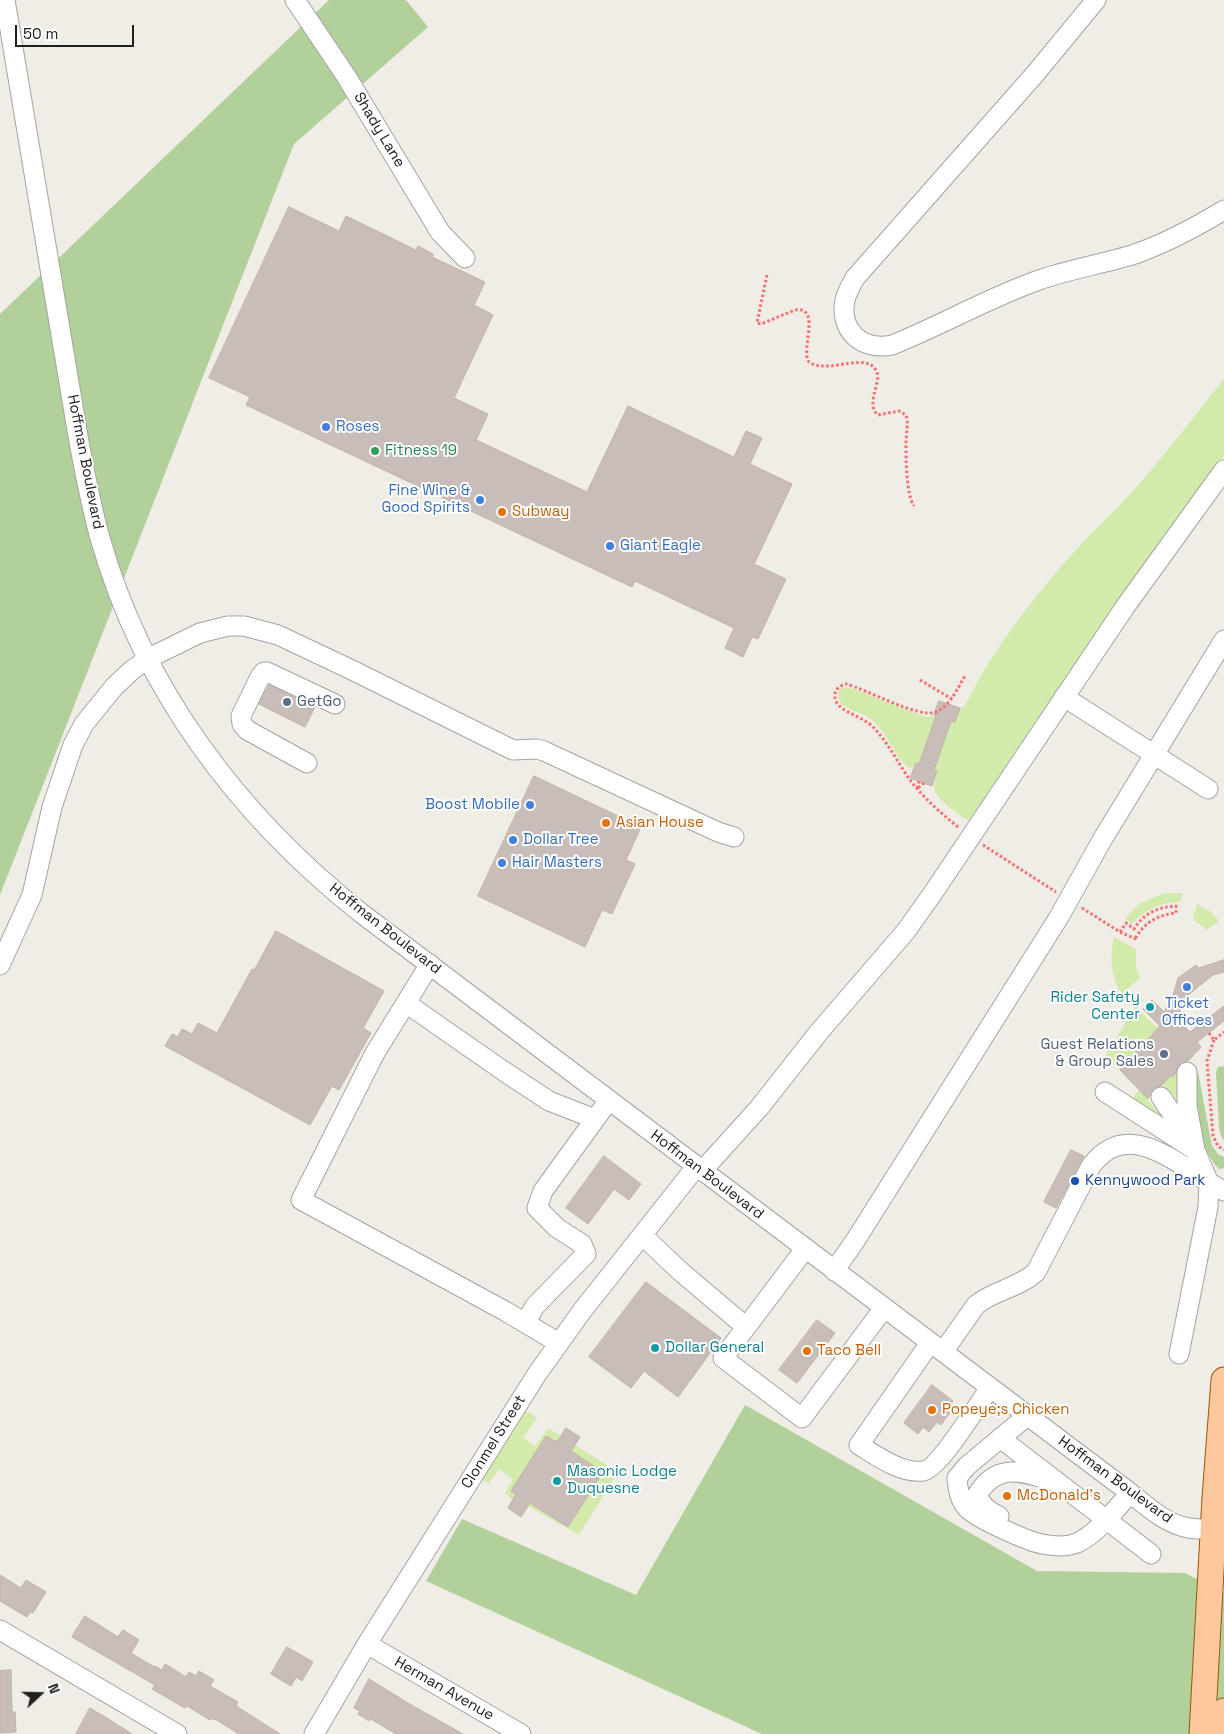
<!DOCTYPE html>
<html>
<head>
<meta charset="utf-8">
<style>
	body { margin:0 }
	#map { position:relative; width:1224px; height:1734px; overflow:hidden; background:#f0ece6; font-family:"Space Grotesk",sans-serif }
	canvas { display:block }
	.north { position:absolute; left:15px; top:1669px; width:50px; height:50px; -webkit-text-stroke:4px #fff; paint-order:stroke; rotate:69deg; font-size:14px; font-weight:700; line-height:20px; text-align:center; color:#202020 }
	.north::after { content:''; display:block; margin:auto; width:18px; height:22px; background:#202020; clip-path:polygon(50% 0,100% 100%,50% 72%,0 100%) }
	.scale { position:absolute; left:15px; top:25px; width:119px; height:22px; box-sizing:border-box; border:2px solid #202020; border-top:0; padding-left:6px; font-size:15px; line-height:18px; white-space:nowrap; color:#202020; -webkit-text-stroke:4px #fff; paint-order:stroke }
</style>
</head>
<body>
<div id="map">
<canvas width="1224" height="1734"></canvas>
<div class="north">N</div>
<div class="scale">50 m</div>
</div>
<script>
const ctx = document.querySelector('canvas').getContext('2d');
ctx.lineJoin = 'round';
function paint(path, color) {
  ctx.fillStyle = color;
  ctx.fill(path, 'evenodd');
}
function strokePath(path, color, width, dash) {
  ctx.strokeStyle = color;
  ctx.lineWidth = width;
  ctx.lineCap = dash ? 'butt' : 'round';
  ctx.setLineDash(dash || []);
  ctx.stroke(path);
}
function write(font, color, halo, rows, align = 'center') {
  ctx.font = font + ' "Space Grotesk",sans-serif';
  ctx.lineWidth = 4;
  ctx.setLineDash([]);
  ctx.textBaseline = 'middle';
  ctx.strokeStyle = halo;
  ctx.fillStyle = color;
  for (const [text, x, y, turn = 0] of rows) {
    ctx.save();
    ctx.translate(x, y);
    ctx.rotate((+turn || 0) * Math.PI / 180);
    ctx.textAlign = isNaN(turn) ? turn : align;
    if (halo) ctx.strokeText(text, 0, 0);
    ctx.fillText(text, 0, 0);
    ctx.restore();
  }
}
const grass = new Path2D(`
	M 1224,379 L 1224,455 L 970,822 C 960,815 937,801 934,788 C 934,782 936,777 937,772 L 934,770 L 951,721 L 955,722 L 960,708 L 965,706 C 994,646 1040,589 1085,540 C 1101,524 1118,508 1133,491 C 1165,455 1194,416 1224,379 Z
	M 843,687 L 854,689 L 914,713 L 926,717 L 936,716 L 919,764 L 916,763 L 914,767 L 909,768 L 906,766 C 893,752 887,734 873,721 C 864,713 852,711 842,705 C 838,698 836,691 843,687 Z
	M 1164,893 L 1183,893 L 1180,902 C 1161,902 1145,910 1132,924 L 1125,918 L 1141,903 Z
	M 1197,904 L 1211,912 L 1219,921 L 1207,930 L 1193,919 Z
	M 1114,937 L 1136,949 L 1136,966 L 1140,978 L 1122,994 C 1110,977 1110,957 1114,937 Z
	M 1135,1007 L 1158,1028 L 1120,1070 L 1105,1057 Z
	M 1177,1072 L 1178,1101 L 1162,1084 L 1171,1075 L 1173,1076 Z
	M 1139,1090 L 1167,1121 L 1132,1099 Z
	M 523,1412 L 529,1412 L 537,1418 L 523,1438 L 535,1446 L 547,1430 L 550,1429 L 561,1436 L 557,1442 L 546,1436 L 512,1491 L 517,1494 L 513,1500 L 505,1493 L 513,1479 L 499,1469 L 489,1483 L 484,1481 L 482,1477 Z
	M 575,1445 L 618,1472 L 579,1535 L 528,1506 L 530,1503 L 569,1527 L 603,1472 L 571,1451 Z`);
const forest = new Path2D(`
	M 329,0 L 406,0 L 428,27 L 294,144 L 0,895 L 0,314 Z
	M 1224,1066 L 1224,1141 L 1220,1133 L 1219,1127 L 1216,1072 L 1218,1067 Z
	M 1198,1072 L 1212,1146 L 1218,1154 L 1224,1157 L 1224,1168 L 1219,1169 C 1197,1146 1194,1105 1195,1074 Z
	M 745,1405 L 1037,1571 L 1185,1573 L 1224,1593 L 1224,1734 L 762,1734 L 426,1581 L 462,1519 L 636,1595 Z`);
const building = new Path2D(`
	M 289,207 L 339,231 L 346,216 L 416,250 L 418,246 L 433,254 L 432,257 L 485,282 L 474,305 L 493,315 L 454,398 L 488,414 L 476,440 L 587,492 L 628,406 L 734,457 L 746,431 L 762,438 L 750,464 L 792,484 L 754,564 L 786,579 L 758,639 L 752,637 L 743,657 L 725,648 L 734,628 L 635,581 L 632,587 L 246,405 L 250,397 L 209,378 Z
	M 269,685 L 315,707 L 305,727 L 259,704 Z
	M 939,701 L 960,708 L 955,722 L 951,721 L 934,770 L 937,771 L 932,786 L 910,778 L 916,763 L 919,764 L 936,716 L 934,715 Z
	M 534,776 L 641,827 L 626,860 L 635,864 L 612,914 L 602,910 L 585,947 L 478,896 Z
	M 276,931 L 384,991 L 363,1028 L 371,1033 L 339,1090 L 332,1086 L 310,1125 L 165,1046 L 172,1034 L 178,1037 L 182,1029 L 192,1034 L 198,1023 L 217,1033 L 252,969 L 254,970 Z
	M 1224,960 L 1224,972 L 1213,975 L 1183,999 L 1178,1020 L 1190,1032 L 1224,1006 L 1224,1021 L 1197,1042 L 1201,1047 L 1188,1061 L 1182,1062 L 1178,1066 L 1176,1073 L 1172,1077 L 1171,1075 L 1161,1086 L 1154,1088 L 1148,1099 L 1120,1070 L 1160,1026 L 1143,1009 L 1152,1000 L 1164,1012 L 1173,995 L 1178,978 L 1196,965 L 1198,968 Z
	M 1071,1150 L 1084,1156 L 1056,1208 L 1044,1202 Z
	M 604,1156 L 641,1184 L 629,1200 L 614,1189 L 588,1224 L 566,1208 Z
	M 646,1282 L 721,1338 L 678,1397 L 644,1371 L 631,1388 L 589,1357 Z
	M 817,1320 L 835,1333 L 797,1383 L 779,1370 Z
	M 932,1385 L 953,1401 L 948,1408 L 951,1411 L 941,1425 L 937,1422 L 929,1432 L 923,1427 L 918,1434 L 904,1423 Z
	M 566,1428 L 580,1437 L 571,1451 L 603,1472 L 568,1527 L 530,1503 L 521,1517 L 508,1508 L 516,1494 L 511,1491 L 546,1436 L 557,1442 Z
	M 0,1575 L 21,1588 L 26,1580 L 46,1592 L 33,1613 L 30,1612 L 27,1617 L 0,1601 Z
	M 85,1616 L 118,1637 L 123,1630 L 139,1640 L 131,1653 L 154,1667 L 155,1666 L 162,1670 L 165,1664 L 186,1677 L 189,1672 L 196,1676 L 199,1671 L 214,1680 L 210,1686 L 238,1702 L 236,1706 L 280,1734 L 239,1734 L 215,1719 L 214,1720 L 211,1718 L 210,1720 L 187,1706 L 185,1708 L 152,1689 L 155,1685 L 72,1637 Z
	M 287,1647 L 313,1662 L 302,1681 L 296,1677 L 291,1686 L 271,1674 Z
	M 11,1670 L 12,1712 L 15,1712 L 16,1732 L 0,1733 L 0,1671 Z
	M 369,1679 L 413,1706 L 463,1734 L 396,1734 L 371,1719 L 369,1721 L 358,1714 L 360,1711 L 354,1708 Z
	M 90,1708 L 105,1717 L 132,1734 L 76,1734 Z`);
const path = new Path2D(`
	M 767,275 L 757,323 L 761,324 L 795,310 C 822,306 800,350 809,362 C 829,376 872,347 878,376 C 877,389 867,406 878,415 L 899,411 L 906,415 C 909,424 906,433 906,443 C 906,459 906,494 914,506
	M 920,680 L 952,699
	M 919,781 L 917,789 L 924,783
	M 958,827 C 942,814 926,800 913,784 C 899,766 889,743 873,727 C 864,717 840,712 836,701 C 832,692 838,686 846,684 C 866,689 919,719 936,712 C 951,705 957,689 965,676
	M 983,845 L 1056,892
	M 1082,908 L 1120,932 L 1138,940
	M 1120,932 L 1126,923 L 1134,929 C 1144,913 1158,907 1176,906 L 1176,913 C 1157,915 1144,923 1135,939
	M 1209,1033 L 1214,1040 L 1224,1032
	M 1214,1040 L 1207,1061 L 1213,1136 L 1218,1146 L 1224,1150`);
const minor = new Path2D(`
	M 5,0 L 79,442 C 85,474 91,506 100,538 C 143,690 239,816 361,913 L 1117,1483 C 1139,1498 1162,1524 1189,1528 C 1201,1530 1212,1528 1224,1531
	M 295,0 L 346,76 L 440,232 L 465,258
	M 1096,0 L 1035,74 L 855,278 C 851,285 847,292 845,300 C 839,331 862,351 892,345 C 942,325 988,298 1039,280 C 1070,269 1103,264 1135,254 C 1166,243 1196,227 1224,210
	M 1064,697 L 1208,789
	M 307,763 L 247,730 L 242,724 L 241,716 L 260,677 L 264,672 L 267,672 L 335,704
	M 430,964 L 375,1053 L 301,1200 L 505,1311 L 559,1343
	M 0,965 L 32,895 L 52,807 L 73,745 L 84,724 L 114,687 L 132,670 L 149,658 L 200,633 L 228,626 L 244,626 L 278,635 L 352,670 L 513,750 L 537,749 L 544,751 L 718,832 L 734,837
	M 406,1003 L 502,1070 L 549,1101 L 595,1119
	M 1105,1092 L 1195,1150
	M 1161,1097 L 1188,1138
	M 702,1171 L 759,1108 L 819,1032 L 906,931 L 933,893 L 1125,607 L 1224,470
	M 642,1235 L 680,1271 L 746,1327
	M 805,1249 L 723,1358 L 802,1418 L 884,1308
	M 834,1271 L 855,1241 L 1059,917 L 1102,840 L 1224,640
	M 525,1323 L 535,1306 L 586,1254 L 582,1244 L 557,1228 L 537,1208 L 543,1191 L 609,1100
	M 930,1343 L 859,1445 C 877,1456 901,1474 923,1471 C 939,1469 978,1404 990,1388
	M 943,1352 L 976,1305 C 994,1290 1019,1288 1036,1272 L 1091,1166 C 1131,1113 1183,1171 1224,1191
	M 1179,1354 L 1208,1207 L 1209,1183 L 1195,1150 L 1187,1106 L 1187,1072
	M 1027,1416 L 967,1466 L 957,1478 C 958,1489 959,1498 966,1507 C 975,1518 1027,1541 1042,1544 C 1052,1546 1067,1547 1077,1543 C 1097,1534 1116,1509 1130,1493
	M 1000,1438 L 1151,1554
	M 999,1516 C 989,1512 981,1505 977,1495 C 998,1460 1025,1473 1057,1482
	M 0,1630 L 177,1734
	M 367,1644 L 521,1734
	M 314,1734 L 367,1644 L 537,1374 L 582,1311 L 696,1167`);
const major = new Path2D(`
	M 1202,1734 L 1215,1498 L 1224,1380
	M 1223,1734 L 1224,1711`);
const markers = [
	[326,427,5,"#3f7fe0"],
	[375,451,5,"#2e9e5b"],
	[480,500,5,"#3f7fe0"],
	[502,512,5,"#e8710a"],
	[610,546,5,"#3f7fe0"],
	[287,702,5,"#5c6f8a"],
	[530,805,5,"#3f7fe0"],
	[606,823,5,"#e8710a"],
	[513,840,5,"#3f7fe0"],
	[502,863,5,"#3f7fe0"],
	[1187,987,5,"#3f7fe0"],
	[1150,1007,5,"#0f9aa8"],
	[1164,1054,5,"#5c6f8a"],
	[1075,1181,5,"#1a4fb4"],
	[655,1348,5,"#0f9aa8"],
	[807,1351,5,"#e8710a"],
	[932,1410,5,"#e8710a"],
	[557,1481,5,"#0f9aa8"],
	[1007,1496,5,"#e8710a"]
];
const streetNames = [
	["Shady Lane",379,130,59],
	["Hoffman Boulevard",85,462,79],
	["Hoffman Boulevard",385,929,38],
	["Hoffman Boulevard",707,1175,37],
	["Clonmel Street",494,1442,-58],
	["Hoffman Boulevard",1115,1480,36],
	["Herman Avenue",444,1689,30]
];
const shopNames = [
	["Roses",336,427],
	["Fine Wine &",470,491,"right"],
	["Good Spirits",470,508,"right"],
	["Giant Eagle",620,546],
	["Boost Mobile",520,805,"right"],
	["Dollar Tree",523,840],
	["Hair Masters",512,863],
	["Ticket",1187,1004,"center"],
	["Offices",1187,1021,"center"]
];
const leisureNames = [
	["Fitness 19",385,451]
];
const foodNames = [
	["Subway",512,512],
	["Asian House",616,823],
	["Taco Bell",817,1351],
	["Popeye;s Chicken",942,1410],
	["McDonald's",1017,1496]
];
const serviceNames = [
	["GetGo",297,702],
	["Guest Relations",1154,1045,"right"],
	["& Group Sales",1154,1062,"right"]
];
const cultureNames = [
	["Rider Safety",1140,998,"right"],
	["Center",1140,1015,"right"],
	["Dollar General",665,1348],
	["Masonic Lodge",567,1472],
	["Duquesne",567,1489]
];
const transitNames = [
	["Kennywood Park",1085,1181]
];
paint(grass, '#d2ebab');
paint(forest, '#b1d09a');
paint(building, '#c8bdb9');
strokePath(building, '#c2b0a8', 1);
strokePath(minor, '#a4a4a4', 21);
strokePath(major, '#9b5500', 27);
strokePath(path, '#fc6b6e', 3, [2.5, 2.5]);
strokePath(minor, '#fff', 19);
strokePath(major, '#fdc89e', 25);
for (const [x, y, r, color] of markers) {
  const dot = new Path2D();
  dot.arc(x, y, r, 0, 2 * Math.PI);
  ctx.fillStyle = color;
  ctx.fill(dot);
  strokePath(dot, '#fff', 2);
}
write('15px', '#202020', '#fff', streetNames);
write('15px', '#366cbe', '#fff', shopNames, 'left');
write('15px', '#27864d', '#fff', leisureNames, 'left');
write('15px', '#c56008', '#fff', foodNames, 'left');
write('15px', '#4e5e75', '#fff', serviceNames, 'left');
write('15px', '#0d838f', '#fff', cultureNames, 'left');
write('15px', '#164399', '#fff', transitNames, 'left');
</script>
</body>
</html>
